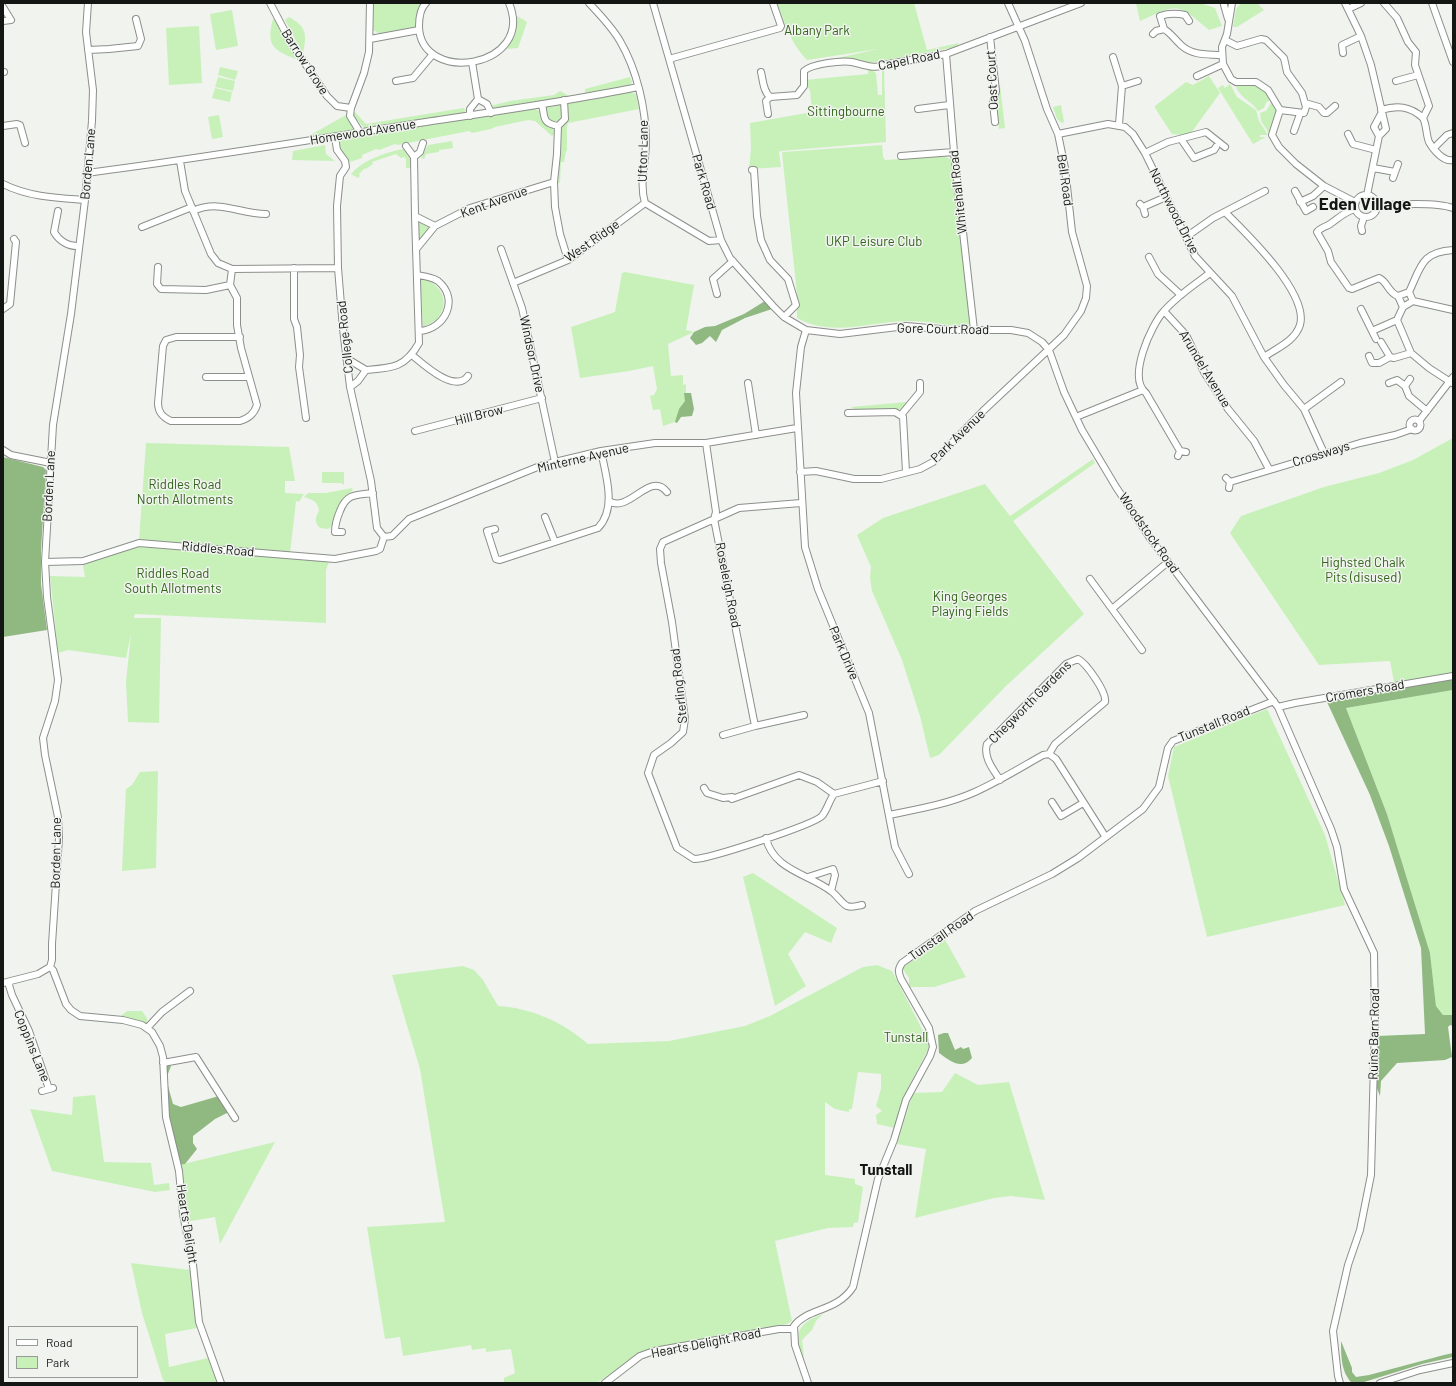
<!DOCTYPE html>
<html>
<head>
<meta charset="utf-8">
<style>
	body { margin:0 }
	#map { position:relative; width:1456px; height:1386px; overflow:hidden; background:#f0f3ee; font-family:Barlow,sans-serif }
	canvas { display:block }
	.frame { position:absolute; inset:0; border:4px solid #141614; pointer-events:none }
	.legend { position:absolute; left:8px; top:1326px; width:130px; height:52px; box-sizing:border-box; background:#f0f3ee; border:1px solid #989b97; margin:0; padding:5px 7px; list-style:none; font-size:12px; color:#141614 }
	.legend li { display:flex; align-items:center; gap:8px; height:20px }
	.legend b { width:20px; border:1px solid #989b97 }
</style>
</head>
<body>
<div id="map">
<canvas width="1456" height="1386"></canvas>
<div class="frame"></div>
<ul class="legend">
<li><b style="height:5px;background:#fff"></b>Road</li>
<li><b style="height:11px;background:#c8f1ba"></b>Park</li>
</ul>
</div>
<script>
const ctx = document.querySelector('canvas').getContext('2d');
ctx.lineJoin = 'round';
function paint(path, color) {
  ctx.fillStyle = color;
  ctx.fill(path, 'evenodd');
}
function strokePath(path, color, width, dash) {
  ctx.strokeStyle = color;
  ctx.lineWidth = width;
  ctx.lineCap = dash ? 'butt' : 'round';
  ctx.setLineDash(dash || []);
  ctx.stroke(path);
}
function write(font, color, halo, rows, align = 'center') {
  ctx.font = font + ' Barlow,sans-serif';
  ctx.lineWidth = 3;
  ctx.setLineDash([]);
  ctx.textBaseline = 'middle';
  ctx.strokeStyle = halo;
  ctx.fillStyle = color;
  for (const [text, x, y, turn = 0] of rows) {
    ctx.save();
    ctx.translate(x, y);
    ctx.rotate((+turn || 0) * Math.PI / 180);
    ctx.textAlign = isNaN(turn) ? turn : align;
    if (halo) ctx.strokeText(text, 0, 0);
    ctx.fillText(text, 0, 0);
    ctx.restore();
  }
}
const green = new Path2D(`
	M 374,3 L 421,3 L 416,14 L 415,28 L 380,34 L 373,30 Z
	M 777,3 L 914,3 L 927,50 L 959,43 L 956,47 L 869,63 L 844,58 L 806,65 L 878,49 L 807,60 C 791,44 785,24 777,3 Z
	M 1136,3 L 1200,3 L 1215,8 L 1222,26 L 1209,30 C 1176,2 1178,4 1140,21 Z
	M 1241,3 L 1257,3 L 1264,10 L 1237,27 L 1233,27 L 1236,9 Z
	M 232,10 L 238,46 L 216,50 L 210,14 Z
	M 517,16 L 527,22 L 518,48 L 507,49 L 516,33 Z
	M 289,17 C 307,27 307,34 303,54 L 285,20 Z
	M 273,19 L 275,20 L 296,59 C 272,50 266,44 273,19 Z
	M 199,26 L 202,83 L 169,85 L 166,28 Z
	M 884,66 L 886,142 L 781,151 L 779,152 L 781,167 L 749,169 L 751,148 L 750,123 L 812,112 L 810,91 L 805,80 L 868,74 L 868,68 L 876,73 L 878,95 L 882,95 L 882,70 Z
	M 220,67 L 238,71 L 235,80 L 218,75 Z
	M 1209,76 L 1220,93 L 1191,133 L 1182,135 L 1172,134 L 1155,108 L 1155,106 L 1186,82 L 1193,85 Z
	M 218,77 L 235,81 L 233,91 L 215,87 Z
	M 630,77 L 632,82 L 628,87 L 493,109 L 490,106 L 510,101 L 554,95 L 560,91 L 569,96 L 585,93 L 585,89 Z
	M 1230,84 L 1237,97 L 1256,110 L 1259,121 L 1268,135 L 1260,135 L 1260,137 L 1266,137 L 1253,144 L 1218,88 L 1223,85 L 1225,88 Z
	M 1235,84 C 1254,84 1258,84 1272,98 L 1266,103 L 1264,108 L 1258,111 C 1251,100 1239,98 1235,84 Z
	M 1000,85 L 1005,128 L 999,129 L 996,104 L 997,86 Z
	M 215,88 L 232,92 L 230,102 L 212,98 Z
	M 631,92 L 636,94 L 639,109 L 568,123 L 567,126 L 567,151 L 566,151 L 564,162 L 561,162 L 560,183 L 558,183 L 561,146 L 560,129 L 567,104 L 570,102 Z
	M 1273,100 L 1278,107 L 1269,133 L 1261,121 L 1260,113 L 1266,111 Z
	M 560,104 L 562,105 L 564,118 L 560,121 L 550,122 L 544,108 Z
	M 1061,105 L 1064,122 L 1062,123 L 1057,119 L 1053,107 Z
	M 463,108 L 466,110 L 464,113 L 365,129 L 352,114 L 355,112 L 366,124 Z
	M 533,108 L 541,112 L 544,123 L 552,127 L 555,133 L 552,136 L 535,121 L 528,120 L 495,127 L 491,129 L 472,133 L 469,131 L 398,145 L 395,144 L 379,150 L 376,149 L 362,155 L 362,158 L 350,162 L 341,152 L 339,141 L 341,139 Z
	M 219,115 L 223,137 L 212,139 L 208,117 Z
	M 346,115 L 354,125 L 354,130 L 307,137 Z
	M 452,141 L 453,148 L 439,150 L 439,152 L 426,154 L 424,159 L 421,158 L 428,145 Z
	M 325,145 L 326,154 L 335,161 L 292,160 L 293,151 Z
	M 882,145 L 883,157 L 885,160 L 945,156 L 951,160 L 971,323 L 965,327 C 946,325 928,321 910,321 C 870,321 834,338 797,318 L 797,294 L 782,153 L 783,152 Z
	M 404,149 L 411,159 L 411,168 L 406,168 L 406,159 L 404,157 L 401,158 L 396,154 L 372,162 L 373,164 L 366,169 L 365,168 L 359,174 L 360,176 L 358,178 L 351,174 C 363,160 386,152 404,149 Z
	M 420,221 L 429,226 L 430,229 L 419,240 L 418,222 Z
	M 625,272 L 694,285 L 686,330 L 694,332 L 668,344 L 671,376 L 683,375 L 683,385 L 686,384 L 686,401 L 675,422 L 663,426 L 660,409 L 653,410 L 650,396 L 654,395 L 657,389 L 653,366 L 629,371 L 580,378 L 571,327 L 615,312 L 622,273 Z
	M 420,277 C 438,282 452,299 438,318 C 434,323 427,324 423,328 Z
	M 907,402 L 903,408 L 898,410 L 855,410 L 851,407 Z
	M 1453,438 L 1453,674 L 1394,682 L 1390,661 L 1319,665 L 1230,533 L 1241,516 L 1324,487 L 1379,473 L 1413,460 Z
	M 146,443 L 289,447 L 295,481 L 285,481 L 285,493 L 304,494 L 299,502 L 296,501 L 290,553 L 139,541 Z
	M 1093,459 L 1095,463 L 1013,521 L 1084,614 L 1006,686 L 939,755 L 930,758 L 920,716 L 902,660 L 872,591 L 870,578 L 871,567 L 857,535 L 883,518 L 985,484 L 1010,516 Z
	M 322,472 L 344,472 L 344,485 L 341,483 L 322,483 Z
	M 352,488 L 353,490 L 345,497 L 331,527 L 328,529 L 320,528 C 313,521 316,518 319,510 C 317,500 312,500 304,497 L 308,493 L 326,493 Z
	M 141,544 L 329,562 L 326,570 L 326,623 L 135,614 L 134,618 L 161,618 L 159,723 L 128,722 L 126,682 L 131,634 L 126,658 L 68,650 L 58,653 L 50,576 L 85,577 L 83,565 L 116,551 Z
	M 1453,690 L 1453,1015 L 1443,1015 L 1436,1006 L 1430,953 L 1387,814 L 1346,708 Z
	M 1267,709 L 1325,835 L 1345,905 L 1207,937 L 1168,776 L 1174,747 Z
	M 158,771 L 156,868 L 122,871 L 126,789 L 132,785 L 140,772 Z
	M 753,873 L 837,928 L 831,943 L 805,932 L 788,954 L 806,986 L 775,1006 L 743,877 Z
	M 944,938 L 966,977 L 934,987 L 909,987 L 909,978 L 902,968 Z
	M 877,965 L 892,971 L 923,1031 L 926,1030 L 931,1044 L 911,1082 L 895,1128 L 877,1124 L 876,1115 L 882,1111 L 876,1106 L 881,1089 L 881,1074 L 858,1072 L 852,1109 L 849,1109 L 849,1112 L 835,1109 L 825,1102 L 825,1175 L 855,1179 L 855,1184 L 863,1187 L 858,1222 L 854,1223 L 853,1227 L 828,1228 L 775,1241 L 792,1321 L 787,1324 L 743,1335 L 641,1353 L 597,1383 L 504,1383 L 504,1378 L 515,1373 L 511,1349 L 486,1352 L 486,1348 L 472,1350 L 471,1345 L 403,1356 L 400,1337 L 385,1339 L 367,1227 L 445,1222 L 420,1069 L 392,975 L 463,966 L 474,970 L 483,980 L 498,1006 C 531,1008 563,1022 588,1044 L 669,1041 L 745,1026 L 770,1016 L 863,967 Z
	M 127,1011 L 142,1011 L 147,1018 L 147,1024 L 142,1022 L 122,1019 L 122,1015 Z
	M 955,1073 L 978,1085 L 1009,1082 L 1045,1200 L 1011,1196 L 994,1198 L 915,1218 L 926,1149 L 897,1144 L 913,1093 L 942,1092 Z
	M 95,1095 L 104,1162 L 151,1163 L 154,1185 L 169,1183 L 170,1190 L 155,1192 L 52,1171 L 30,1109 L 72,1115 L 73,1097 Z
	M 275,1142 L 220,1244 L 215,1217 L 185,1222 L 179,1165 Z
	M 131,1263 L 190,1270 L 197,1328 L 165,1334 L 169,1367 L 208,1358 L 217,1383 L 168,1383 L 163,1380 L 142,1313 Z
	M 823,1314 L 816,1321 L 812,1330 L 802,1340 L 804,1358 C 792,1334 798,1323 823,1314 Z`);
const forest = new Path2D(`
	M 765,301 L 772,309 L 745,318 L 722,330 L 716,342 L 710,336 L 702,343 L 696,345 L 690,338 L 694,332 L 705,327 L 715,326 L 744,314 Z
	M 684,393 L 691,393 L 694,409 L 692,416 L 681,417 L 677,423 L 675,422 L 679,409 L 685,401 Z
	M 3,457 L 43,467 L 46,470 L 41,550 L 41,584 L 47,630 L 3,637 Z
	M 1453,679 L 1453,690 L 1346,708 L 1387,814 L 1430,953 L 1436,1006 L 1443,1015 L 1453,1015 L 1453,1026 L 1450,1025 L 1448,1027 L 1452,1057 L 1445,1060 L 1397,1063 L 1381,1081 L 1380,1096 L 1376,1086 L 1377,1036 L 1425,1034 L 1421,948 L 1389,846 L 1370,795 L 1327,702 L 1386,690 Z
	M 944,1033 L 948,1033 L 955,1050 L 961,1047 L 963,1049 L 969,1047 L 972,1058 C 961,1071 949,1060 939,1053 L 938,1035 Z
	M 165,1063 L 171,1066 L 166,1079 L 173,1104 L 181,1107 L 219,1096 L 229,1112 L 215,1119 L 193,1136 L 193,1143 L 197,1149 L 185,1164 L 178,1165 L 166,1117 Z
	M 1341,1341 L 1352,1368 L 1352,1372 L 1356,1377 L 1369,1375 L 1444,1355 L 1453,1353 L 1453,1357 L 1422,1364 L 1361,1383 L 1352,1383 C 1341,1372 1341,1356 1341,1341 Z`);
const minor = new Path2D(`
	M 270,3 L 290,41 L 327,96 L 337,106 L 351,108
	M 426,3 C 420,9 419,18 419,26 C 420,86 536,68 509,3
	M 589,3 C 600,15 612,27 620,41 C 637,70 646,109 646,142 C 646,162 639,183 645,203 L 709,241 L 721,240
	M 653,3 L 721,240 L 730,258 L 773,306 L 784,317 L 806,330 L 840,334 L 906,326 L 952,330 L 1011,330 L 1028,333 L 1042,342 L 1049,350 L 1064,392 L 1082,430 L 1116,487 L 1150,538 L 1278,707 L 1331,829 L 1337,847 L 1344,889 L 1374,953 L 1375,1024 L 1371,1175 L 1360,1230 L 1348,1265 L 1333,1331 L 1338,1376 L 1340,1383
	M 1232,3 L 1227,34 L 1222,47 L 1223,64 L 1231,79 L 1236,82 L 1256,82 L 1268,90 L 1280,110 L 1272,135 L 1279,147 L 1296,164 L 1324,186 L 1355,202
	M 1345,3 L 1361,36 L 1371,65 L 1386,129 L 1379,136 L 1367,195
	M 1384,3 L 1397,18 L 1408,42 L 1416,52 L 1415,65 L 1429,106 L 1423,118 C 1427,126 1426,135 1429,142 C 1434,151 1444,162 1453,160
	M 1432,3 L 1453,62
	M 1224,5 L 1228,19
	M 3,7 L 11,20 L 3,21
	M 1348,9 L 1361,3
	M 1164,29 L 1160,16 C 1169,13 1176,13 1185,15 L 1189,21
	M 1153,34 L 1156,31 L 1164,29 C 1171,33 1176,41 1182,46 C 1194,56 1207,54 1221,55
	M 990,37 L 996,91 L 993,103 L 995,122
	M 370,39 L 419,30
	M 1225,40 L 1237,46 L 1261,39 L 1266,40 L 1284,58 L 1287,72 L 1302,93 L 1306,107 L 1304,113 L 1280,110
	M 88,50 L 109,49 L 138,46 L 141,39 L 136,19
	M 1343,53 L 1342,45 L 1361,36
	M 946,54 L 954,152 L 974,330
	M 1113,57 L 1122,86 L 1119,124
	M 669,59 L 780,28 L 781,26 L 773,3
	M 472,62 L 478,99
	M 3,72 L 4,72
	M 761,72 C 763,80 763,91 770,97 L 797,95 L 804,86 L 804,71 C 811,64 842,60 852,62 C 865,65 875,70 888,64 L 946,54 L 1081,3
	M 1197,76 L 1223,64
	M 396,81 L 413,78 L 433,54
	M 1396,81 L 1418,75
	M 1122,86 L 1138,81
	M 1305,103 L 1319,107 L 1324,113 L 1327,113 L 1335,106
	M 542,104 C 545,118 542,123 558,126 L 565,119 L 564,100
	M 918,109 L 949,105
	M 1381,110 C 1397,105 1410,106 1423,118
	M 768,114 L 766,101 L 770,97
	M 470,116 L 470,109 L 478,99 L 487,104 L 491,113
	M 3,126 L 17,124 L 20,125 L 25,143
	M 558,126 L 557,154 L 554,182 L 555,207 L 560,234 L 568,260
	M 1294,131 L 1300,114
	M 359,133 L 358,129 L 350,116 L 351,108 L 364,73 L 369,52 L 370,3
	M 1058,134 L 1108,124 L 1125,127 L 1133,134 L 1145,153 L 1195,256 L 1232,296 L 1264,357 L 1284,385 L 1304,409 L 1324,453
	M 1348,134 L 1353,144 L 1376,150
	M 1379,136 L 1374,127 L 1381,114
	M 335,137 L 337,150 L 345,161 L 346,167 L 340,176 L 337,206 L 338,268 L 343,329 L 350,387 L 371,481 L 377,528 L 384,537
	M 1181,139 L 1194,158 L 1214,150 L 1216,147
	M 406,146 L 414,157 L 420,152 L 423,143
	M 1434,148 L 1447,135 L 1453,133
	M 1145,153 L 1168,142 L 1206,132 L 1225,147
	M 901,156 L 954,152
	M 414,157 L 415,216
	M 180,161 L 185,191 L 211,254 L 218,263 L 232,269 L 338,268
	M 1373,168 L 1395,172
	M 752,170 L 754,170 L 757,216 L 761,240 L 770,260 L 788,279 L 796,305 L 784,317
	M 87,173 C 202,158 317,139 432,121 C 500,111 569,101 638,87
	M 1393,178 L 1398,164
	M 3,184 C 29,197 57,198 85,200
	M 1295,191 L 1306,211 L 1313,207
	M1355 206a11 11 0 1 1 22 0a11 11 0 1 1-22 0Z
	M 1300,202 L 1313,196 L 1324,186
	M 1140,204 L 1143,207 L 1145,214
	M 1377,206 C 1396,204 1436,202 1453,208
	M 1143,207 L 1166,197
	M 1355,209 C 1344,212 1339,218 1330,224 C 1326,227 1321,227 1317,232 L 1328,251 L 1331,262 L 1349,288 L 1352,289 L 1379,278 C 1388,282 1388,293 1398,296
	M 58,211 L 54,232 C 59,241 69,247 79,246
	M 193,211 C 220,199 239,214 266,214
	M 1225,212 C 1246,233 1309,293 1300,325 C 1295,341 1277,348 1264,357
	M 142,227 L 192,207
	M 1362,231 L 1361,226 L 1364,217
	M 1186,237 L 1213,218 L 1265,191
	M 417,248 L 435,226
	M 501,249 L 522,308 L 555,462
	M 1149,257 L 1158,274 L 1181,295
	M 158,267 L 157,284 L 161,289 L 206,290 L 230,285
	M 294,268 L 294,319 L 297,327 L 300,355 L 299,367 L 306,418
	M 232,269 L 230,285 L 237,298 L 237,325 L 241,348 L 257,405 C 254,414 249,418 240,421 L 171,421 C 162,417 158,412 158,403 L 163,346 L 166,340 L 176,337 L 240,337
	M 417,275 C 424,276 432,277 438,281 C 460,299 445,329 420,331
	M 513,283 L 568,260 L 645,203
	M 717,294 L 713,279 L 733,261
	M 1413,301 L 1409,292 C 1421,267 1421,252 1453,250
	M 1413,301 L 1453,310
	M 1403,307 L 1398,296 L 1409,292
	M 3,309 L 10,304 L 16,242 L 14,239
	M 1361,309 L 1372,331 L 1397,320 L 1403,307 L 1413,301
	M 1164,311 L 1186,335 L 1204,372 L 1228,409 L 1254,441 L 1269,469
	M 1397,320 L 1411,353
	M 806,330 L 801,347 L 796,393 L 805,547 L 818,589 L 869,713 L 895,847 L 909,874
	M 1372,331 L 1376,339
	M 1381,342 L 1390,357 L 1394,358 L 1411,353
	M 1411,353 L 1429,368 L 1452,383
	M 412,355 C 423,364 455,394 468,376
	M 1369,356 L 1372,363 L 1379,363 L 1390,357
	M 346,358 L 366,370 L 358,381 L 350,387
	M 366,370 C 392,368 405,368 419,343 L 415,216 L 435,226 L 470,208 L 554,182
	M 206,377 L 249,377
	M 748,383 L 756,435
	M 1389,383 L 1397,380 L 1405,386 L 1409,396 L 1427,411
	M 1405,386 L 1410,379
	M 1304,409 L 1341,382
	M 848,413 L 895,412 L 903,417 L 906,472
	M 901,415 L 920,392 L 920,383
	M 1076,417 L 1143,390
	M1409.5 425a5.5 5.5 0 1 1 11 0a5.5 5.5 0 1 1-11 0Z
	M 1419,421 L 1453,377
	M 415,431 L 542,398
	M 706,443 L 716,512 L 714,519 L 755,726 L 723,735
	M 3,450 L 11,455 L 51,463
	M 1180,451 L 1146,393 C 1127,378 1151,325 1164,311 C 1177,296 1194,285 1210,273
	M 1178,456 L 1180,451 L 1186,452
	M 800,472 L 816,471 L 854,479 L 881,479 L 920,469 L 933,462 L 983,411 L 1064,335 L 1081,311 L 1086,298 L 1087,286 L 1072,232 L 1065,168 L 1058,134 L 1047,109 L 1025,41 L 1008,3
	M 1226,478 L 1230,482 L 1229,488
	M 1230,482 L 1360,443 L 1395,435 L 1412,429
	M 609,501 C 629,514 650,470 667,492
	M 801,503 L 739,508 L 663,542 L 660,549 L 661,563 L 672,622 L 685,719 L 683,732 L 671,743 L 654,755 L 648,773 L 677,848 L 694,859 C 709,859 813,825 822,816 C 827,810 829,801 834,794
	M 545,517 L 555,542
	M 495,529 L 487,531 L 496,559 L 500,560 L 598,528 C 617,508 606,476 601,451
	M 342,532 L 335,532 C 335,524 337,518 340,511 C 347,493 356,495 373,493
	M 384,537 L 392,536 L 409,519 L 540,466 L 555,462 L 601,451 L 655,443 L 706,443 L 797,428
	M 45,562 L 83,561 L 139,543 L 335,559 L 376,551 L 380,549 L 384,537
	M 1090,579 L 1112,609 L 1168,562
	M 1112,609 L 1142,650
	M 1278,707 L 1295,703 L 1453,676
	M 755,726 L 804,715
	M 1000,780 C 993,769 983,757 987,744 L 1066,664 L 1078,659 C 1086,663 1107,692 1105,702 L 1055,744 L 1049,754
	M 704,788 L 707,793 L 723,798 L 732,797 L 732,799 L 799,775 L 817,782 L 834,794 L 883,781
	M 1052,802 L 1061,816 L 1083,803
	M 889,815 C 919,809 948,804 975,792 C 999,781 1020,768 1043,755 L 1049,754 L 1056,759 L 1105,836
	M 766,838 C 773,870 809,874 831,891 C 837,895 841,903 847,906 C 852,908 857,906 862,905
	M 808,877 L 833,869 L 835,875 L 831,891
	M 50,967 L 52,960 L 52,944 L 59,838 L 58,817 L 45,755 L 43,738 L 55,701 L 58,680 L 47,597 L 45,562 L 53,425 L 71,314 L 85,200 L 92,121 L 93,90 L 86,32 L 88,3
	M 50,967 L 53,970 L 66,1004 L 71,1010 L 80,1016 L 123,1020 L 142,1025 L 152,1032 L 160,1046 L 163,1057 L 166,1117 L 179,1171 L 183,1214 L 193,1265 L 199,1322 L 221,1383
	M 8,982 L 12,995 L 29,1031 L 49,1089
	M 3,983 L 38,974 L 50,967
	M 148,1027 L 162,1012 L 190,991
	M 163,1063 L 196,1057 L 235,1118
	M 42,1091 L 53,1088
	M 605,1383 L 640,1356 L 654,1351 L 779,1329 L 793,1329
	M 808,1383 L 795,1345 L 794,1326 C 807,1308 837,1312 853,1287 L 878,1179 L 894,1140 L 906,1100 L 930,1056 L 933,1047 L 929,1028 L 901,979 C 898,972 898,969 902,963 L 975,911 L 1052,874 L 1078,858 L 1143,809 L 1159,787 L 1168,748 L 1173,741 L 1274,701
	M 1380,1383 L 1420,1370 L 1453,1363`);
const parkNames = [
	["Albany Park",817,31],
	["Sittingbourne",846,112],
	["UKP Leisure Club",874,242],
	["Riddles Road",185,485],
	["North Allotments",185,500],
	["Highsted Chalk",1363,563],
	["Pits (disused)",1363,578],
	["Riddles Road",173,574],
	["South Allotments",173,589],
	["King Georges",970,597],
	["Playing Fields",970,612],
	["Tunstall",906,1038]
];
const streetNames = [
	["Capel Road",909,60,-11],
	["Barrow Grove",305,62,57],
	["Oast Court",992,80,-93],
	["Homewood Avenue",363,132,-9],
	["Ufton Lane",643,151,-89],
	["Borden Lane",88,164,-85],
	["Bell Road",1065,180,82],
	["Park Road",704,182,74],
	["Whitehall Road",958,192,-96],
	["Kent Avenue",494,202,-20],
	["Northwood Drive",1174,211,63],
	["West Ridge",592,241,-35],
	["Gore Court Road",943,329,1],
	["College Road",345,337,-96],
	["Windsor Drive",532,354,78],
	["Arundel Avenue",1205,369,59],
	["Hill Brow",479,415,-14],
	["Park Avenue",958,436,-44],
	["Crossways",1321,454,-17],
	["Minterne Avenue",583,458,-13],
	["Borden Lane",49,486,-87],
	["Woodstock Road",1149,533,55],
	["Riddles Road",218,549,5],
	["Roseleigh Road",728,585,79],
	["Park Drive",844,653,67],
	["Sterling Road",679,686,-96],
	["Cromers Road",1365,691,-10],
	["Chegworth Gardens",1030,702,-45],
	["Tunstall Road",1214,724,-22],
	["Borden Lane",56,853,-89],
	["Tunstall Road",941,936,-35],
	["Ruins Barn Road",1374,1034,-89],
	["Coppins Lane",32,1046,68],
	["Hearts Delight",187,1224,81],
	["Hearts Delight Road",706,1343,-11]
];
const quarterNames = [
	["Tunstall",886,1170]
];
const districtNames = [
	["Eden Village",1365,204]
];
paint(green, '#c8f1ba');
paint(forest, '#90b981');
strokePath(minor, '#8c8f8b', 8);
strokePath(minor, '#fff', 6);
write('13px', '#32651a', '#f0f3ee', parkNames);
write('13px', '#141614', '#f0f3ee', streetNames);
write('bold 15px', '#141614', '#f0f3ee', quarterNames);
write('bold 17px', '#141614', '#f0f3ee', districtNames);
</script>
</body>
</html>
